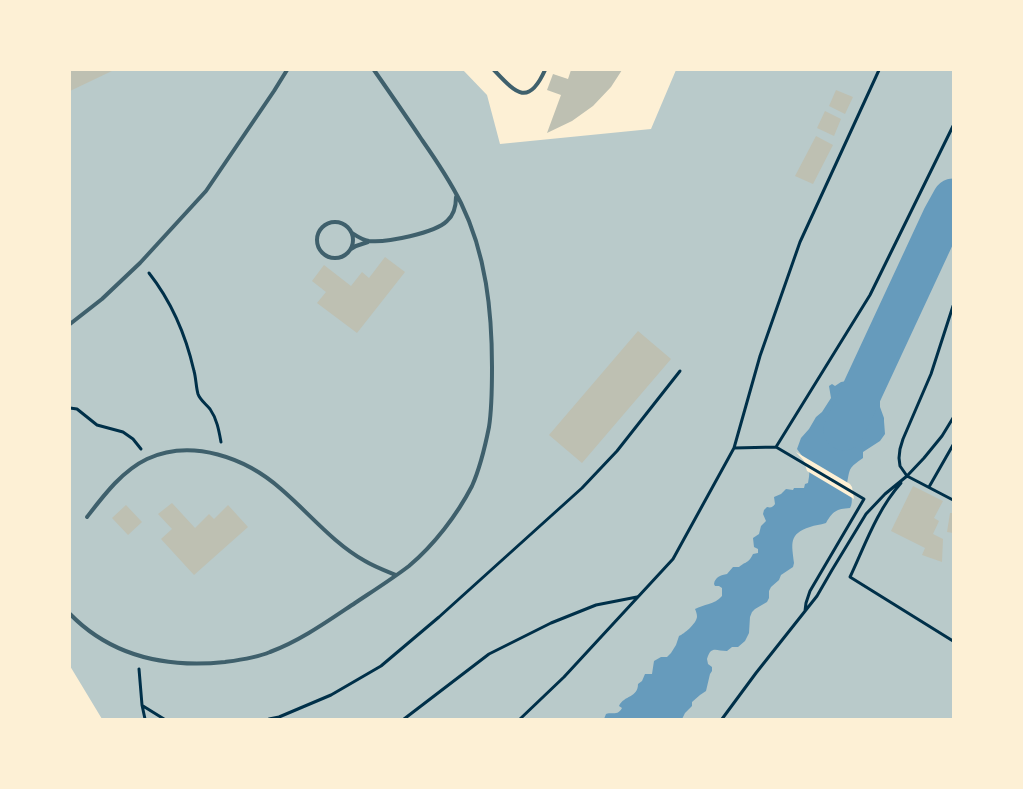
<!DOCTYPE html>
<html>
<head>
<meta charset="utf-8">
<style>
	body { margin:0 }
	#map { position:relative; width:1023px; height:789px; overflow:hidden; background:#fdf0d5; font-family:"PT Serif",serif }
	canvas { display:block }
	.frame { position:absolute; inset:0; border:71px solid #fdf0d5; pointer-events:none }
</style>
</head>
<body>
<div id="map">
<canvas width="1023" height="789"></canvas>
<div class="frame"></div>
</div>
<script>
const ctx = document.querySelector('canvas').getContext('2d');
ctx.lineJoin = 'round';
function paint(path, color) {
  ctx.fillStyle = color;
  ctx.fill(path, 'evenodd');
}
function strokePath(path, color, width, dash) {
  ctx.strokeStyle = color;
  ctx.lineWidth = width;
  ctx.lineCap = dash ? 'butt' : 'round';
  ctx.setLineDash(dash || []);
  ctx.stroke(path);
}
const green = new Path2D(`
	M 70,70 L 463,70 L 487,95 L 500,144 L 651,129 L 676,70 L 953,70 L 953,719 L 102,719 L 70,666 Z`);
const water = new Path2D(`
	M 866,378 L 878,387 L 881,393 L 880,398 L 880,407 L 884,418 L 884,421 L 885,434 L 880,441 L 863,452 L 863,458 C 849,468 850,467 847,484 C 851,490 854,502 850,508 C 836,509 833,511 826,523 C 820,525 815,525 810,527 C 788,534 792,544 794,563 L 793,567 L 781,575 L 779,580 L 771,587 L 769,591 L 769,598 L 767,602 L 755,609 L 752,612 L 750,617 L 749,633 L 745,641 L 738,647 L 732,647 L 727,651 C 716,651 711,645 707,659 L 708,664 L 712,667 L 712,671 L 710,674 L 706,691 L 700,695 L 692,702 L 692,706 L 685,713 L 682,719 L 604,719 L 606,714 C 612,712 618,716 622,708 L 619,706 C 624,695 638,698 638,684 L 642,681 L 645,674 L 652,674 L 654,661 L 661,657 L 667,657 L 671,653 L 676,645 L 679,636 C 684,634 696,624 697,617 C 697,614 696,611 695,609 C 704,604 714,605 722,596 L 722,588 L 719,586 L 715,586 L 714,584 C 715,577 721,575 727,574 L 733,567 L 739,567 C 746,561 748,564 753,554 L 758,553 L 758,549 L 754,547 L 753,538 L 759,534 L 761,526 L 766,521 L 763,514 L 764,510 L 767,507 C 771,508 773,507 775,504 L 774,497 L 781,494 L 786,489 L 793,490 L 794,488 L 804,488 L 805,484 L 808,483 C 812,465 807,463 797,449 L 801,438 L 809,429 L 816,417 L 822,412 L 831,398 L 829,386 L 832,384 L 835,386 L 841,382 Z`);
const pier = new Path2D(`
	M 796,452 L 850,484 L 852,487 L 854,499 L 807,471 L 804,461 Z`);
const river = new Path2D(`
	M 844,430 L 943,217 L 953,199`);
const building = new Path2D(`
	M 70,70 L 114,70 L 70,91 Z
	M 571,70 L 622,70 L 611,87 L 593,106 L 572,121 L 547,133 L 561,95 L 547,90 L 553,74 L 568,79 Z
	M 836,90 L 853,97 L 845,114 L 829,106 Z
	M 825,111 L 841,119 L 834,136 L 817,128 Z
	M 816,136 L 833,145 L 813,184 L 795,176 Z
	M 385,257 L 405,272 L 357,333 L 317,303 L 326,292 L 312,281 L 324,265 L 351,286 L 362,272 L 369,278 Z
	M 638,331 L 671,359 L 582,463 L 549,435 Z
	M 913,486 L 943,501 L 934,518 L 939,521 L 933,534 L 943,539 L 942,562 L 922,555 L 925,548 L 891,531 Z
	M 172,503 L 195,528 L 209,514 L 214,519 L 228,505 L 248,527 L 194,575 L 161,539 L 172,529 L 158,514 Z
	M 126,505 L 142,522 L 128,535 L 112,518 Z
	M 950,513 L 953,513 L 953,533 L 947,532 Z`);
const path = new Path2D(`
	M 149,273 C 171,301 186,336 194,371 C 196,378 196,387 198,394 C 200,400 206,404 210,409 C 217,419 219,431 221,442
	M 953,306 L 931,374 L 903,439 L 900,449 L 899,458 L 900,466 L 907,476 L 953,500
	M 70,408 L 77,409 L 97,425 L 123,432 L 133,439 L 141,449
	M 776,447 L 870,295 L 953,126
	M 734,448 L 776,447 L 864,499 L 810,591 L 806,603 L 805,611
	M 901,483 C 877,510 865,545 850,577 L 953,641
	M 929,487 L 953,445
	M 139,669 L 142,705 L 145,719
	M 143,706 L 164,719
	M 269,719 L 279,717 L 331,695 L 381,666 L 439,617 L 582,488 L 617,451 L 680,371
	M 404,719 L 489,654 L 551,623 L 596,605 L 637,597
	M 520,719 L 564,677 L 673,559 L 734,448 L 760,356 L 800,242 L 879,70
	M 722,719 L 756,673 L 817,596 L 832,570 L 866,514 L 885,494 L 907,476 L 924,458 L 942,436 L 953,418`);
const service = new Path2D(`
	M 494,70 C 515,92 528,108 545,70
	M317 240a18 18 0 1 1 36 0a18 18 0 1 1-36 0Z
	M 352,233 C 358,237 362,240 369,241 C 386,243 435,233 447,221 C 454,215 456,205 456,197
	M 351,249 L 356,246 L 368,242
	M 70,324 L 102,299 L 140,263 L 206,191 L 274,91 L 287,70
	M 87,517 C 104,495 122,471 147,459 C 192,438 246,458 281,489 C 309,513 333,543 365,561 C 375,567 386,571 396,575
	M 70,614 C 112,657 167,668 225,662 C 240,660 256,658 270,652 C 300,641 328,621 355,603 C 373,591 392,579 409,566 C 434,545 457,515 472,486 C 480,468 485,447 489,427 C 492,408 492,387 492,367 C 492,311 486,254 461,203 C 450,181 436,160 422,140 C 406,116 390,93 374,70`);
paint(green, '#b9caca');
paint(water, '#669bbc');
paint(pier, '#fdf0d5');
strokePath(river, '#669bbc', 41);
paint(building, '#bec0b2');
strokePath(path, '#003049', 3);
strokePath(service, '#3f606c', 4);
</script>
</body>
</html>
